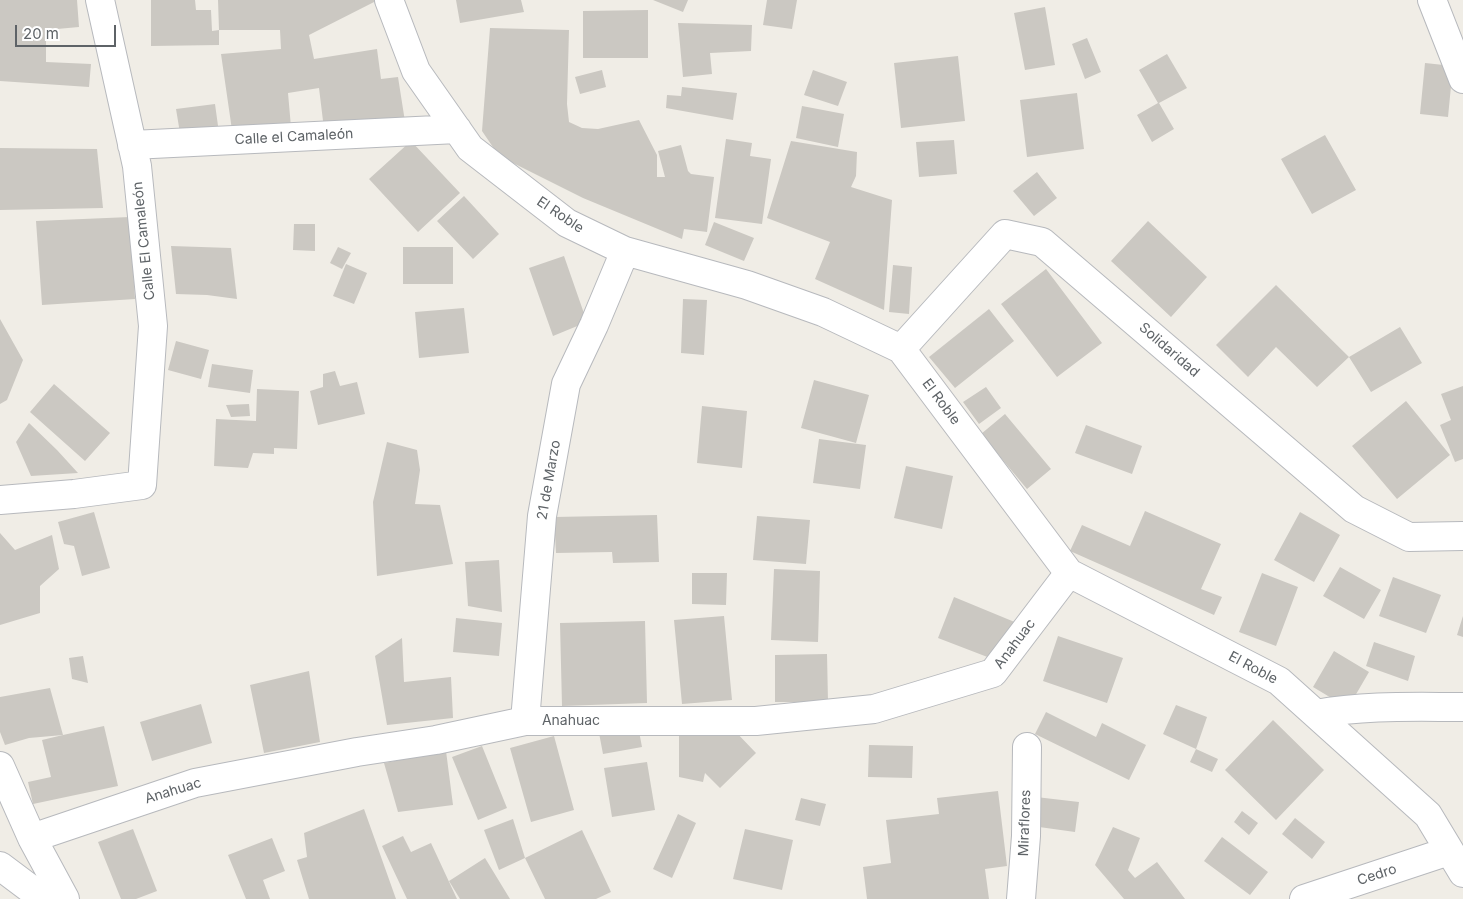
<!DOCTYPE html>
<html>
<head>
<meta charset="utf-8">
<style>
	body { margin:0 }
	#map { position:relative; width:1463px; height:899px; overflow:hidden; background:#f0ede6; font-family:Inter,sans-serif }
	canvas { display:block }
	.scale { position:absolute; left:15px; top:25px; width:101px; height:22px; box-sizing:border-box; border:2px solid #5e6367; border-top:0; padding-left:6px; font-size:15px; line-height:18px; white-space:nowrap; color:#5e6367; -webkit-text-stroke:4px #fff; paint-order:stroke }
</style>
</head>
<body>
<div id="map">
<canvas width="1463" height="899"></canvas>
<div class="scale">20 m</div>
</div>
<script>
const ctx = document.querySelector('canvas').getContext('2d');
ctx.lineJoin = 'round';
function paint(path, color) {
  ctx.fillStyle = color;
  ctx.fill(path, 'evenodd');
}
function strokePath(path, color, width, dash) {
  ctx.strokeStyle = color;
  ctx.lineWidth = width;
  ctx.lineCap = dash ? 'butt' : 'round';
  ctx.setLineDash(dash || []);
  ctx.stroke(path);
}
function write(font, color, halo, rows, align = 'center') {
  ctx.font = font + ' Inter,sans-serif';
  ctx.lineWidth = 4;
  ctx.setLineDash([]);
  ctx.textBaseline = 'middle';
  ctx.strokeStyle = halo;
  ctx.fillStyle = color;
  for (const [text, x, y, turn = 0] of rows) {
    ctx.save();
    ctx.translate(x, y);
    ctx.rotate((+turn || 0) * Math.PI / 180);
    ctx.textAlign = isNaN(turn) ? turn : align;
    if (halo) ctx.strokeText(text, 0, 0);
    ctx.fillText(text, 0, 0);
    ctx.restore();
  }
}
const building = new Path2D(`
	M 0,0 L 77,0 L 79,27 L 46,30 L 46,62 L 91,64 L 89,87 L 0,81 Z
	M 151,0 L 195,0 L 196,10 L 211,10 L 212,31 L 219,30 L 218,0 L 378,0 L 309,35 L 314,59 L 377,49 L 381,79 L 398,77 L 406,128 L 324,129 L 319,88 L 288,93 L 291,127 L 233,137 L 221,54 L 281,49 L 280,30 L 219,30 L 219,45 L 151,46 Z
	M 456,0 L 521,0 L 524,12 L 460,23 Z
	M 653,0 L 688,0 L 683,12 Z
	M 767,0 L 797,0 L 792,29 L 763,25 Z
	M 1045,7 L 1055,65 L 1025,70 L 1014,13 Z
	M 648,10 L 648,58 L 583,58 L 583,11 Z
	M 678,23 L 752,25 L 751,51 L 710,53 L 712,74 L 683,77 Z
	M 490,28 L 569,30 L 567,104 L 569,122 L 582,128 L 598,129 L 639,120 L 657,155 L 657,177 L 665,177 L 658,151 L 681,145 L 688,171 L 691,174 L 714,177 L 707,232 L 684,229 L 682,239 L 583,198 L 499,156 L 482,131 Z
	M 1087,38 L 1101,72 L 1085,79 L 1072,44 Z
	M 1167,54 L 1187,88 L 1159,103 L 1174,129 L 1152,142 L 1137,115 L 1158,103 L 1139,70 Z
	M 958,56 L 965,121 L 901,128 L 894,63 Z
	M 1425,63 L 1453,66 L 1448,117 L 1420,114 Z
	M 602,70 L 606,87 L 580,94 L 575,77 Z
	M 813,70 L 847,82 L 838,106 L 804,95 Z
	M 682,87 L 737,93 L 733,120 L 666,108 L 667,95 L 681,96 Z
	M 1077,93 L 1084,149 L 1027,157 L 1020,100 Z
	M 215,104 L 219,133 L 181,139 L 176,109 Z
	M 802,106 L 844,114 L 838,147 L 796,138 Z
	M 1325,135 L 1356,190 L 1312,214 L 1281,159 Z
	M 726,139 L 752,143 L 750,156 L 771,159 L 762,224 L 715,218 Z
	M 954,140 L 957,174 L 919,177 L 916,142 Z
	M 411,141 L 460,193 L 418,232 L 369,179 Z
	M 791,141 L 857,152 L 856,176 L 851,187 L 892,200 L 884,310 L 815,279 L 830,242 L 767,218 Z
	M 0,148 L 97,149 L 103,208 L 0,210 Z
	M 1037,172 L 1057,198 L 1034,216 L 1013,191 Z
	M 464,196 L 499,234 L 473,259 L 437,221 Z
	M 130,217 L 135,299 L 42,305 L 36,221 Z
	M 1148,221 L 1207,277 L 1171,317 L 1111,261 Z
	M 714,222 L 754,238 L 744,261 L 705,245 Z
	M 294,224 L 315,224 L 315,251 L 293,250 Z
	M 171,246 L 231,248 L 237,299 L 207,295 L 176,294 Z
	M 338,247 L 351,253 L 342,269 L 330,263 Z
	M 403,247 L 453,247 L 453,284 L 403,284 Z
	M 564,256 L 587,322 L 553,336 L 529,268 Z
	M 346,264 L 367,273 L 354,304 L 333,296 Z
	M 893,265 L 912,267 L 909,314 L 889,312 Z
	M 1046,269 L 1102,343 L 1057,377 L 1001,304 Z
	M 1276,285 L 1349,357 L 1317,387 L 1276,347 L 1248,377 L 1216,345 Z
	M 683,299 L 707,300 L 704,355 L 681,353 Z
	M 464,308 L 469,353 L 419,358 L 415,312 Z
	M 989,309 L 1014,341 L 955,388 L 929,357 Z
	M 0,319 L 23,360 L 7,400 L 0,404 Z
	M 1400,327 L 1422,363 L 1371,392 L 1349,357 Z
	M 176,341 L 209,350 L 201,379 L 168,370 Z
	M 212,364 L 253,370 L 250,393 L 208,387 Z
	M 335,371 L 340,386 L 357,382 L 365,414 L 318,425 L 310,391 L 323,387 L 323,374 Z
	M 814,380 L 869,395 L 856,443 L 801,428 Z
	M 54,384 L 110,433 L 85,461 L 30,412 Z
	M 1463,386 L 1463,459 L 1455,462 L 1440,425 L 1451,420 L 1441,394 Z
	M 986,387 L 1001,408 L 979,424 L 963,402 Z
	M 257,389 L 299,391 L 297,449 L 274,448 L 274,454 L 253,453 L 248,468 L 214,466 L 216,419 L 256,421 Z
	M 1406,401 L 1450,455 L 1397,499 L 1352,446 Z
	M 249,404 L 250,416 L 231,417 L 226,405 Z
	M 702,406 L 747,411 L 742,468 L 697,463 Z
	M 1005,414 L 1051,469 L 1027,489 L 981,434 Z
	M 29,423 L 57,450 L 78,473 L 31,476 L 16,442 Z
	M 1086,425 L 1142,446 L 1132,474 L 1075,453 Z
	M 819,439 L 866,445 L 860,489 L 813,483 Z
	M 387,442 L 417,450 L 420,470 L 415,504 L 440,505 L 453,564 L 377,576 L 373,502 Z
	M 906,466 L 953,476 L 942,529 L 894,518 Z
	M 1145,511 L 1221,544 L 1201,589 L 1222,597 L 1214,615 L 1070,551 L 1082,525 L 1130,546 Z
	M 94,512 L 110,568 L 82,576 L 74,546 L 64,544 L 58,522 Z
	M 1300,512 L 1340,535 L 1314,582 L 1274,560 Z
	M 657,515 L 659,562 L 613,563 L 612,552 L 556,553 L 554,517 Z
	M 757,516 L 810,520 L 806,564 L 753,560 Z
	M 0,533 L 15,550 L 52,535 L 59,569 L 40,586 L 40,613 L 0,625 Z
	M 499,560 L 502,612 L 468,606 L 465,562 Z
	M 1340,567 L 1381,590 L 1364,619 L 1323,596 Z
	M 774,569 L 820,571 L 818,642 L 771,640 Z
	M 692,573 L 727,573 L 726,605 L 692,604 Z
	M 1262,573 L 1298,587 L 1276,646 L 1239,632 Z
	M 1393,577 L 1441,595 L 1426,633 L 1379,616 Z
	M 954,597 L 1017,623 L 990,658 L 938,638 Z
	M 724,616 L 732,700 L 682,704 L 674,620 Z
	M 1463,616 L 1463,637 L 1457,635 Z
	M 456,618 L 502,623 L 499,656 L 453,652 Z
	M 645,621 L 647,703 L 562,706 L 560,623 Z
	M 1058,636 L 1123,658 L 1107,703 L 1043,681 Z
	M 402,638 L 404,682 L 451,677 L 453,718 L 387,725 L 375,656 Z
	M 1374,642 L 1415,656 L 1408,681 L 1366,666 Z
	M 1334,651 L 1369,672 L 1348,708 L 1313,687 Z
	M 827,654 L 828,702 L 775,702 L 775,655 Z
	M 83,656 L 88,683 L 72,679 L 69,658 Z
	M 309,671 L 320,742 L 264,753 L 250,685 Z
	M 50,688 L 63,735 L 104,726 L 118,786 L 33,804 L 28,782 L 51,777 L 42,740 L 63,735 L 29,738 L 5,745 L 0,732 L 0,697 Z
	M 201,704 L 212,743 L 152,761 L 140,722 Z
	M 1176,705 L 1207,717 L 1196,749 L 1163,734 Z
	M 1046,712 L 1096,737 L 1102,723 L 1146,745 L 1129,780 L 1035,734 Z
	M 1273,720 L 1324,770 L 1276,820 L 1225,770 Z
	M 638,726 L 642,747 L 603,754 L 599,733 Z
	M 733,729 L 756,753 L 720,788 L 705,773 L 703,782 L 679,777 L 679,734 Z
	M 554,736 L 574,810 L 531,822 L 510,748 Z
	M 869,745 L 913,746 L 912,778 L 868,777 Z
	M 482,746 L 507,808 L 478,820 L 452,757 Z
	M 1196,749 L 1218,759 L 1212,772 L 1190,762 Z
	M 446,751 L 453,805 L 398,812 L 384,763 Z
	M 647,762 L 655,810 L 612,817 L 604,768 Z
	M 998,791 L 1007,866 L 985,869 L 989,899 L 867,899 L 863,867 L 891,863 L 886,820 L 939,814 L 937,798 Z
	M 1036,797 L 1079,802 L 1075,832 L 1032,826 Z
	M 801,798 L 826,804 L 820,826 L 795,820 Z
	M 364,809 L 396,899 L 309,899 L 297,860 L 307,857 L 304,833 Z
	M 1242,811 L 1258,823 L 1249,835 L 1234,822 Z
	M 678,814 L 696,823 L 672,878 L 653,869 Z
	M 1295,818 L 1325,842 L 1312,859 L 1282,834 Z
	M 513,819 L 525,858 L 499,870 L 484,830 Z
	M 1113,827 L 1140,838 L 1128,870 L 1135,878 L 1157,862 L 1185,899 L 1124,899 L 1095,865 Z
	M 133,829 L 157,891 L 136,899 L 121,899 L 98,842 Z
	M 745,829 L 793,840 L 782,890 L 733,879 Z
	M 582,830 L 611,892 L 596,899 L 545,899 L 525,858 Z
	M 403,836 L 411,852 L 431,843 L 457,899 L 407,899 L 382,846 Z
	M 1222,837 L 1268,872 L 1250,895 L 1204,861 Z
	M 272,838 L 285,871 L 263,880 L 270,899 L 246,899 L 228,855 Z
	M 485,858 L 510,899 L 460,899 L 449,881 Z`);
const minor = new Path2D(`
	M 389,0 L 416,71 L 470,148 L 567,223 L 625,251 L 747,285 L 823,312 L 901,349 L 1069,573 L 1279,681 L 1428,815 L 1463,873
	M 1432,0 L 1463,79
	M 132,145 L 457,129
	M 901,349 L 1005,234 L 1042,242 L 1354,509 L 1409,537 L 1463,536
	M 0,500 L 74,494 L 142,485 L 153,326 L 137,166 L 100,0
	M 1316,714 C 1365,705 1413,707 1463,707
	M 525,721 L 542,516 L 566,384 L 594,325 L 625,251
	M 0,766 L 32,838 L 65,899
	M 32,838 L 195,783 L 357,752 L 436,740 L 525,721 L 756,721 L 874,709 L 993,673 L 1069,573
	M 0,866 L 44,899
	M 1021,899 L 1026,836 L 1027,747
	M 1304,899 L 1449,851`);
const streetNames = [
	["Calle el Camaleón",294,137,-3],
	["El Roble",560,215,34],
	["Calle El Camaleón",144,241,-96],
	["Solidaridad",1169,350,41],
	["El Roble",941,402,53],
	["21 de Marzo",549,480,-80],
	["Anahuac",1015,644,-53],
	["El Roble",1253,668,28],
	["Anahuac",571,721],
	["Anahuac",173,791,-17],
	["Miraflores",1025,823,-88],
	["Cedro",1377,875,-18]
];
paint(building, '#cbc8c2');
strokePath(minor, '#b7b9bd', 30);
strokePath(minor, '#fff', 28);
write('14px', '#5e6367', '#fff', streetNames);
</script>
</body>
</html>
